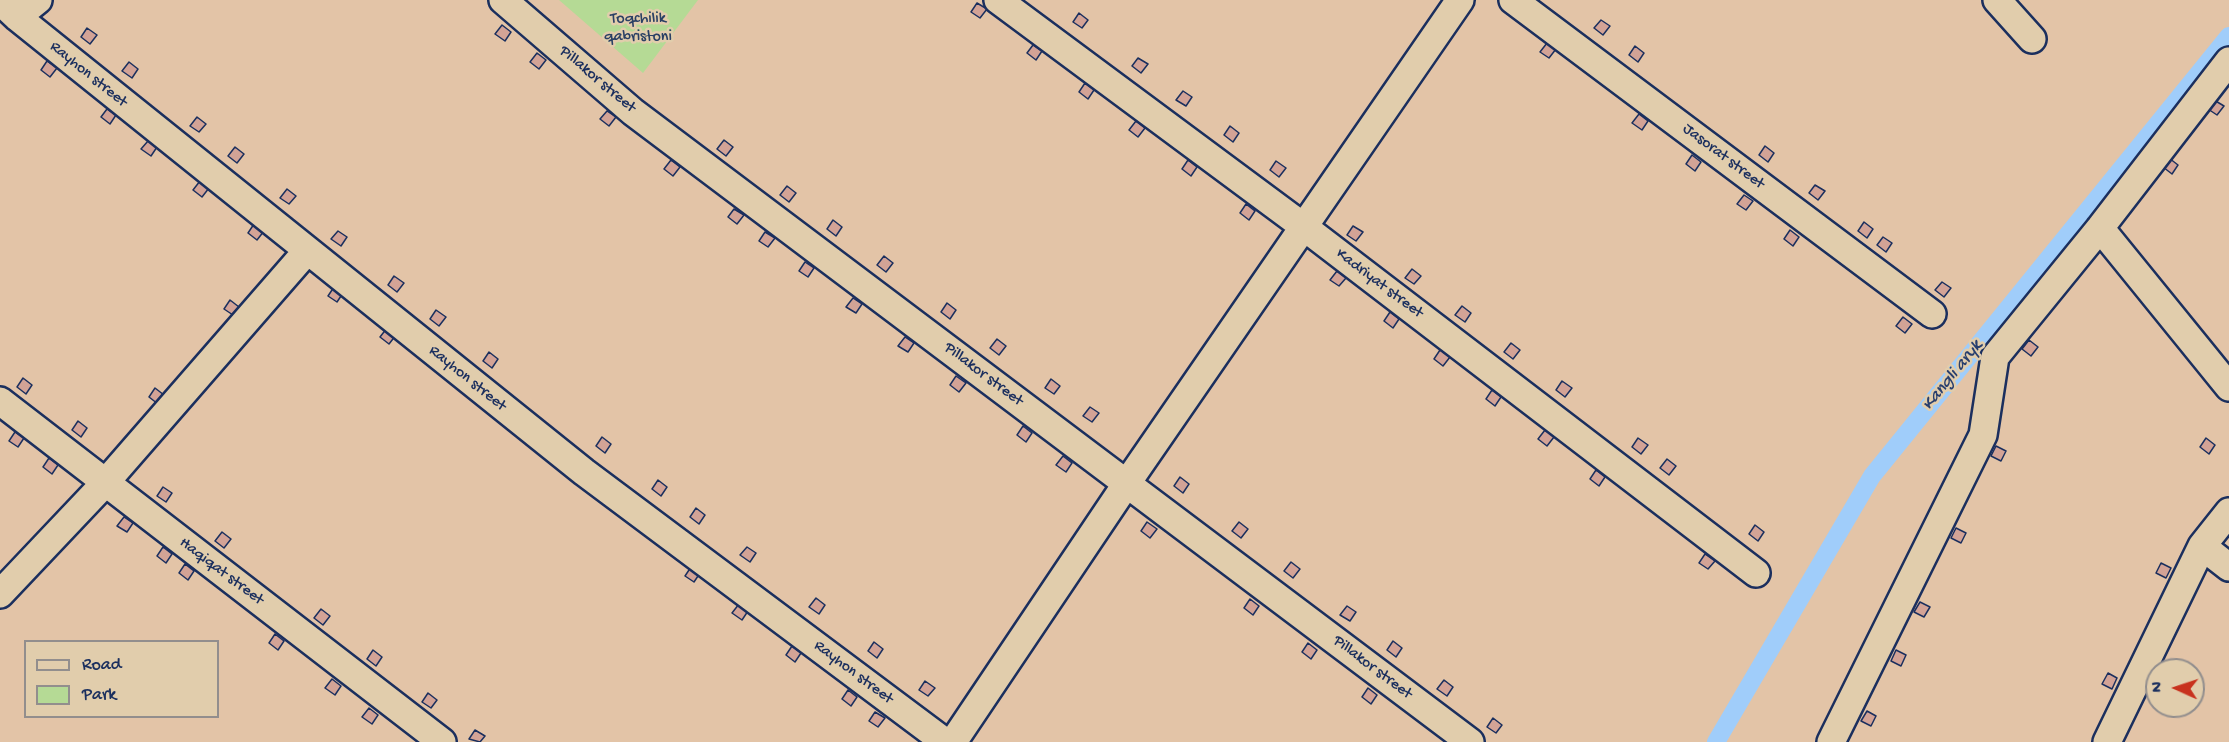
<!DOCTYPE html>
<html>
<head>
<meta charset="utf-8">
<style>
	body { margin:0 }
	#map { position:relative; width:2229px; height:742px; overflow:hidden; background:#e3c4a7; font-family:"Gochi Hand",sans-serif }
	canvas { display:block }
	.legend { position:absolute; left:24px; top:640px; width:195px; height:78px; box-sizing:border-box; background:#e1cdac; border:2px solid #928e8d; margin:0; padding:8px 10px; list-style:none; font-size:18px; color:#1b2f5e }
	.legend li { display:flex; align-items:center; gap:12px; height:30px }
	.legend b { width:30px; border:2px solid #928e8d }
	.north { position:absolute; left:2145px; top:658px; width:60px; height:60px; box-sizing:border-box; background:#e1cdac; border:2px solid #928e8d; border-radius:50%; rotate:273deg; font-size:16px; font-weight:700; line-height:24px; text-align:center; color:#1b2f5e }
	.north::after { content:''; display:block; margin:auto; width:21px; height:27px; background:#c8321e; clip-path:polygon(50% 0,100% 100%,50% 72%,0 100%) }
</style>
</head>
<body>
<div id="map">
<canvas width="2229" height="742"></canvas>
<ul class="legend">
<li><b style="height:8px;background:#e1cdac"></b>Road</li>
<li><b style="height:16px;background:#b5da95"></b>Park</li>
</ul>
<div class="north">N</div>
</div>
<script>
const ctx = document.querySelector('canvas').getContext('2d');
ctx.lineJoin = 'round';
function paint(path, color) {
  ctx.fillStyle = color;
  ctx.fill(path, 'evenodd');
}
function strokePath(path, color, width, dash) {
  ctx.strokeStyle = color;
  ctx.lineWidth = width;
  ctx.lineCap = dash ? 'butt' : 'round';
  ctx.setLineDash(dash || []);
  ctx.stroke(path);
}
function write(font, color, halo, rows, align = 'center') {
  ctx.font = font + ' "Gochi Hand",sans-serif';
  ctx.lineWidth = 5;
  ctx.setLineDash([]);
  ctx.textBaseline = 'middle';
  ctx.strokeStyle = halo;
  ctx.fillStyle = color;
  for (const [text, x, y, turn = 0] of rows) {
    ctx.save();
    ctx.translate(x, y);
    ctx.rotate((+turn || 0) * Math.PI / 180);
    ctx.textAlign = isNaN(turn) ? turn : align;
    if (halo) ctx.strokeText(text, 0, 0);
    ctx.fillText(text, 0, 0);
    ctx.restore();
  }
}
const green = new Path2D(`
	M 559,0 L 698,0 L 643,73 Z`);
const canal = new Path2D(`
	M 1716,742 L 1872,476 L 2229,36`);
const building = new Path2D(`
	M 977,3 L 987,9 L 980,18 L 971,12 Z
	M 1079,13 L 1088,20 L 1082,28 L 1073,22 Z
	M 1601,20 L 1610,26 L 1603,35 L 1594,28 Z
	M 502,25 L 511,32 L 505,41 L 495,34 Z
	M 87,28 L 97,35 L 90,44 L 81,37 Z
	M 1547,43 L 1556,49 L 1549,58 L 1540,52 Z
	M 1033,45 L 1042,51 L 1036,60 L 1027,53 Z
	M 1635,46 L 1644,53 L 1638,62 L 1629,55 Z
	M 537,53 L 546,60 L 539,69 L 530,62 Z
	M 1138,58 L 1148,64 L 1141,73 L 1132,66 Z
	M 47,61 L 57,68 L 50,77 L 41,70 Z
	M 129,62 L 138,69 L 132,78 L 122,71 Z
	M 1085,83 L 1094,90 L 1088,99 L 1079,92 Z
	M 1183,91 L 1192,97 L 1186,106 L 1176,100 Z
	M 2214,100 L 2224,106 L 2217,115 L 2208,109 Z
	M 107,109 L 116,115 L 110,124 L 101,117 Z
	M 607,111 L 616,117 L 609,126 L 600,119 Z
	M 1639,114 L 1648,121 L 1642,130 L 1632,123 Z
	M 197,117 L 206,124 L 199,132 L 190,126 Z
	M 1136,121 L 1145,128 L 1138,137 L 1129,130 Z
	M 1230,126 L 1239,133 L 1233,142 L 1224,135 Z
	M 724,140 L 733,147 L 726,156 L 717,149 Z
	M 148,141 L 157,147 L 151,156 L 141,149 Z
	M 1765,146 L 1774,153 L 1768,162 L 1759,155 Z
	M 235,147 L 244,154 L 237,163 L 228,156 Z
	M 1692,155 L 1701,162 L 1695,171 L 1686,164 Z
	M 2169,158 L 2178,165 L 2172,174 L 2163,167 Z
	M 671,160 L 680,167 L 673,176 L 664,169 Z
	M 1188,160 L 1197,167 L 1191,176 L 1182,169 Z
	M 1276,161 L 1286,168 L 1279,177 L 1270,170 Z
	M 200,181 L 209,188 L 202,197 L 193,190 Z
	M 1815,185 L 1825,191 L 1818,200 L 1809,193 Z
	M 787,186 L 796,193 L 789,202 L 780,195 Z
	M 287,189 L 296,196 L 289,204 L 280,198 Z
	M 1744,195 L 1753,201 L 1746,210 L 1737,204 Z
	M 1246,204 L 1255,211 L 1249,220 L 1240,213 Z
	M 734,209 L 744,215 L 737,224 L 728,217 Z
	M 833,220 L 842,227 L 836,236 L 827,229 Z
	M 1864,222 L 1873,229 L 1867,238 L 1858,231 Z
	M 254,224 L 264,231 L 257,240 L 248,233 Z
	M 1353,226 L 1363,232 L 1356,241 L 1347,235 Z
	M 1790,230 L 1799,237 L 1793,246 L 1784,239 Z
	M 338,231 L 347,237 L 341,246 L 331,239 Z
	M 765,232 L 775,238 L 768,247 L 759,241 Z
	M 1883,237 L 1892,243 L 1886,252 L 1877,245 Z
	M 884,256 L 893,263 L 886,272 L 877,265 Z
	M 805,262 L 814,268 L 808,277 L 799,271 Z
	M 1412,269 L 1421,276 L 1414,284 L 1405,278 Z
	M 1337,271 L 1346,278 L 1339,286 L 1330,280 Z
	M 394,276 L 404,283 L 397,292 L 388,285 Z
	M 1942,282 L 1951,288 L 1944,297 L 1935,290 Z
	M 334,287 L 343,293 L 337,302 L 328,296 Z
	M 853,298 L 862,304 L 856,313 L 846,307 Z
	M 230,300 L 239,307 L 233,315 L 224,309 Z
	M 947,303 L 956,310 L 950,319 L 941,312 Z
	M 1462,306 L 1471,313 L 1465,322 L 1455,315 Z
	M 436,310 L 446,317 L 439,326 L 430,319 Z
	M 1390,312 L 1399,319 L 1393,328 L 1384,321 Z
	M 1903,317 L 1912,324 L 1905,333 L 1896,326 Z
	M 387,328 L 396,335 L 389,344 L 380,337 Z
	M 905,337 L 914,343 L 908,352 L 898,346 Z
	M 997,339 L 1006,346 L 999,355 L 990,348 Z
	M 2029,340 L 2038,347 L 2031,356 L 2022,349 Z
	M 1511,343 L 1520,350 L 1513,359 L 1504,352 Z
	M 1440,350 L 1450,357 L 1443,366 L 1434,359 Z
	M 489,352 L 498,359 L 492,368 L 483,361 Z
	M 956,376 L 966,383 L 959,392 L 950,385 Z
	M 23,378 L 32,385 L 26,394 L 17,387 Z
	M 1051,379 L 1060,386 L 1054,394 L 1045,388 Z
	M 1562,381 L 1572,388 L 1565,397 L 1556,390 Z
	M 155,388 L 164,395 L 158,404 L 149,397 Z
	M 1492,390 L 1501,397 L 1495,406 L 1486,399 Z
	M 1090,407 L 1099,413 L 1092,422 L 1083,416 Z
	M 78,421 L 87,428 L 81,437 L 72,430 Z
	M 1023,426 L 1032,433 L 1026,442 L 1017,435 Z
	M 1545,430 L 1554,437 L 1547,446 L 1538,439 Z
	M 15,432 L 24,438 L 18,447 L 9,441 Z
	M 602,437 L 611,444 L 605,453 L 596,446 Z
	M 1638,438 L 1648,445 L 1641,454 L 1632,447 Z
	M 2206,438 L 2215,445 L 2209,454 L 2200,447 Z
	M 1996,446 L 2006,451 L 2001,461 L 1991,456 Z
	M 1063,456 L 1072,463 L 1066,472 L 1056,465 Z
	M 49,458 L 58,465 L 52,474 L 43,467 Z
	M 1667,459 L 1676,466 L 1669,475 L 1660,468 Z
	M 1596,470 L 1605,477 L 1599,486 L 1590,479 Z
	M 1180,477 L 1189,484 L 1183,493 L 1174,486 Z
	M 658,480 L 667,487 L 661,496 L 652,489 Z
	M 163,487 L 172,493 L 166,502 L 157,496 Z
	M 696,508 L 705,515 L 699,524 L 690,517 Z
	M 124,517 L 133,523 L 127,532 L 117,526 Z
	M 1147,522 L 1157,529 L 1150,538 L 1141,531 Z
	M 1239,522 L 1248,529 L 1241,538 L 1232,531 Z
	M 1755,525 L 1764,532 L 1758,541 L 1749,534 Z
	M 1956,528 L 1966,533 L 1961,543 L 1951,538 Z
	M 222,532 L 231,539 L 224,548 L 215,541 Z
	M 163,547 L 172,554 L 166,563 L 157,556 Z
	M 747,547 L 756,553 L 750,562 L 740,555 Z
	M 1705,554 L 1715,561 L 1708,569 L 1699,563 Z
	M 1291,562 L 1300,569 L 1293,578 L 1284,571 Z
	M 2161,563 L 2171,568 L 2166,578 L 2156,573 Z
	M 185,564 L 194,571 L 188,580 L 179,573 Z
	M 691,567 L 700,573 L 694,582 L 685,576 Z
	M 816,598 L 825,605 L 819,614 L 809,607 Z
	M 1250,599 L 1259,606 L 1253,615 L 1244,608 Z
	M 1920,602 L 1930,607 L 1924,617 L 1914,612 Z
	M 739,604 L 748,611 L 742,620 L 732,613 Z
	M 1347,606 L 1356,612 L 1350,621 L 1340,615 Z
	M 321,609 L 330,616 L 323,625 L 314,618 Z
	M 275,634 L 284,641 L 278,650 L 269,643 Z
	M 1393,641 L 1402,648 L 1396,657 L 1387,650 Z
	M 874,642 L 883,649 L 877,658 L 868,651 Z
	M 1308,643 L 1317,650 L 1311,659 L 1302,652 Z
	M 792,646 L 801,653 L 795,662 L 786,655 Z
	M 373,650 L 382,657 L 376,666 L 367,659 Z
	M 1896,650 L 1906,655 L 1901,666 L 1891,661 Z
	M 2108,673 L 2117,678 L 2112,689 L 2102,684 Z
	M 332,679 L 341,686 L 335,695 L 325,688 Z
	M 1444,680 L 1453,687 L 1447,696 L 1437,689 Z
	M 925,681 L 935,688 L 928,696 L 919,690 Z
	M 1368,688 L 1377,695 L 1371,704 L 1362,697 Z
	M 848,690 L 857,697 L 851,706 L 842,699 Z
	M 428,693 L 437,700 L 431,708 L 422,702 Z
	M 369,708 L 378,715 L 372,724 L 362,717 Z
	M 1867,711 L 1876,716 L 1871,726 L 1861,721 Z
	M 875,712 L 885,718 L 878,727 L 869,721 Z
	M 1493,718 L 1502,725 L 1496,733 L 1487,727 Z
	M 475,730 L 485,736 L 480,742 L 469,739 Z`);
const minor = new Path2D(`
	M 503,0 L 633,112 L 1470,742
	M 998,0 L 1304,227 L 1756,573
	M 1513,0 L 1932,314
	M 1997,0 L 2032,39
	M 0,1 L 17,17 L 584,472 L 945,742
	M 17,17 L 38,0
	M 2100,228 L 2229,387
	M 0,401 L 442,742
	M 2202,546 L 2229,567
	M 0,594 L 105,483 L 307,251
	M 953,742 L 1127,483 L 1460,0
	M 1831,742 L 1983,435 L 1995,357 L 2100,228 L 2229,61
	M 2107,742 L 2202,546 L 2229,512`);
const parkNames = [
	["Toqchilik",638,20],
	["qabristoni",638,38]
];
const streetNames = [
	["Rayhon street",88,75,39],
	["Pillakor street",597,80,40],
	["Jasorat street",1723,157,37],
	["Kadriyat street",1379,284,37],
	["Pillakor street",983,375,37],
	["Rayhon street",467,379,39],
	["Haqiqat street",221,572,37],
	["Pillakor street",1372,668,37],
	["Rayhon street",853,673,37]
];
const waterNames = [
	["Kangli aryk",1953,376,-51]
];
paint(green, '#b5da95');
strokePath(canal, '#a0cdfa', 18);
paint(building, '#d3a396');
strokePath(building, '#1b2f5e', 1.5);
strokePath(minor, '#1b2f5e', 32);
strokePath(minor, '#e1cdac', 27);
write('16px', '#2a4064', '#e1cdac', parkNames);
write('16px', '#1b2f5e', '#e1cdac', streetNames);
write('italic 18px', '#283f6e', '#e1cdac', waterNames);
</script>
</body>
</html>
